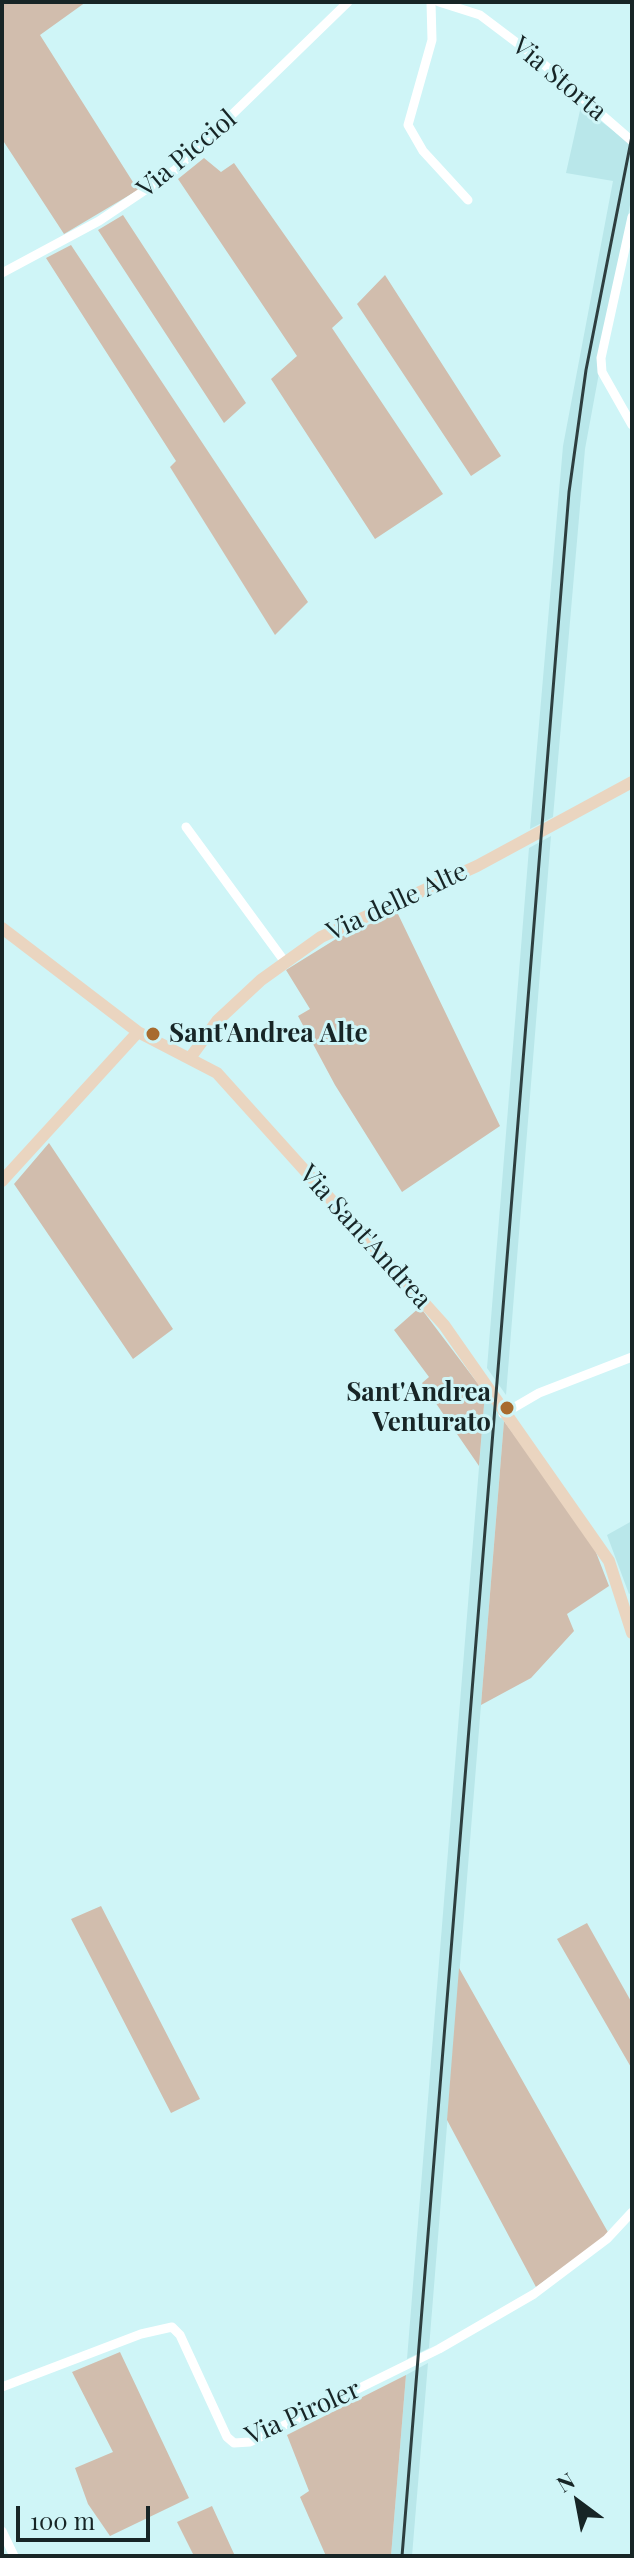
<!DOCTYPE html>
<html>
<head>
<meta charset="utf-8">
<style>
	body { margin:0 }
	#map { position:relative; width:634px; height:2558px; overflow:hidden; background:#cff5f7; font-family:"Playfair Display",serif }
	canvas { display:block }
	.frame { position:absolute; inset:0; border:4px solid #172526; pointer-events:none }
	.north { position:absolute; left:538px; top:2462px; width:80px; height:80px; -webkit-text-stroke:6px #cff5f7; paint-order:stroke; rotate:328deg; font-size:22px; font-weight:700; line-height:32px; text-align:center; color:#172526 }
	.north::after { content:''; display:block; margin:auto; width:28px; height:36px; background:#172526; clip-path:polygon(50% 0,100% 100%,50% 72%,0 100%) }
	.scale { position:absolute; left:16px; top:2506px; width:134px; height:36px; box-sizing:border-box; border:4px solid #172526; border-top:0; padding-left:10px; font-size:24px; line-height:28px; white-space:nowrap; color:#172526; -webkit-text-stroke:6px #cff5f7; paint-order:stroke }
</style>
</head>
<body>
<div id="map">
<canvas width="634" height="2558"></canvas>
<div class="frame"></div>
<div class="north">N</div>
<div class="scale">100 m</div>
</div>
<script>
const ctx = document.querySelector('canvas').getContext('2d');
ctx.lineJoin = 'round';
function paint(path, color) {
  ctx.fillStyle = color;
  ctx.fill(path, 'evenodd');
}
function strokePath(path, color, width, dash) {
  ctx.strokeStyle = color;
  ctx.lineWidth = width;
  ctx.lineCap = dash ? 'butt' : 'round';
  ctx.setLineDash(dash || []);
  ctx.stroke(path);
}
function write(font, color, halo, rows, align = 'center') {
  ctx.font = font + ' "Playfair Display",serif';
  ctx.lineWidth = 6;
  ctx.setLineDash([]);
  ctx.textBaseline = 'middle';
  ctx.strokeStyle = halo;
  ctx.fillStyle = color;
  for (const [text, x, y, turn = 0] of rows) {
    ctx.save();
    ctx.translate(x, y);
    ctx.rotate((+turn || 0) * Math.PI / 180);
    ctx.textAlign = isNaN(turn) ? turn : align;
    if (halo) ctx.strokeText(text, 0, 0);
    ctx.fillText(text, 0, 0);
    ctx.restore();
  }
}
const built = new Path2D(`
	M 581,106 L 632,145 L 632,194 L 585,449 L 553,817 L 530,829 L 563,446 L 613,181 L 566,173 Z
	M 551,836 L 528,1121 L 506,1395 L 487,1368 L 507,1121 L 529,848 Z
	M 485,1393 L 504,1421 L 481,1705 L 429,2348 L 407,2359 Z
	M 632,1521 L 632,1592 L 629,1594 L 607,1535 Z
	M 428,2363 L 412,2556 L 391,2556 L 406,2375 Z`);
const green = new Path2D(`
	M 2,2 L 86,2 L 40,35 L 138,190 L 64,234 L 2,139 Z
	M 204,158 L 221,172 L 234,163 L 343,318 L 332,328 L 443,494 L 375,539 L 271,379 L 297,356 L 178,179 Z
	M 123,215 L 246,403 L 224,423 L 98,230 Z
	M 71,245 L 308,602 L 275,635 L 170,467 L 176,461 L 46,258 Z
	M 385,275 L 501,456 L 471,476 L 357,304 Z
	M 397,912 L 500,1126 L 402,1192 L 335,1085 L 298,1016 L 310,1009 L 286,970 L 336,939 Z
	M 49,1143 L 173,1329 L 133,1359 L 14,1184 Z
	M 420,1307 L 485,1393 L 479,1466 L 422,1383 L 429,1377 L 394,1330 Z
	M 504,1421 L 592,1542 L 609,1586 L 567,1614 L 574,1631 L 531,1678 L 481,1705 Z
	M 101,1906 L 200,2099 L 171,2113 L 71,1919 Z
	M 587,1923 L 632,2003 L 632,2069 L 557,1939 Z
	M 459,1968 L 609,2234 L 536,2287 L 447,2120 Z
	M 120,2352 L 189,2498 L 110,2536 L 88,2504 L 75,2468 L 113,2452 L 72,2372 Z
	M 406,2375 L 391,2556 L 326,2556 L 300,2497 L 309,2491 L 287,2435 Z
	M 212,2506 L 235,2556 L 194,2556 L 177,2522 Z`);
const street = new Path2D(`
	M 431,2 L 432,40 L 408,125 L 423,151 L 468,200
	M 439,2 L 480,15 L 533,55 L 632,141
	M 632,217 L 601,358 L 602,372 L 632,425
	M 2,273 L 99,221 L 175,170 L 348,2
	M 186,827 L 285,962
	M 503,1414 L 539,1393 L 632,1357
	M 2,2387 L 141,2334 L 172,2327 L 180,2335 L 227,2437 L 234,2443 L 250,2442 L 439,2349 L 534,2294 L 607,2239 L 632,2212
	M 2,2531 L 14,2556`);
const secondary = new Path2D(`
	M 2,928 L 138,1032 L 217,1073 L 444,1325 L 609,1561 L 632,1633
	M 190,1058 L 217,1021 L 261,980 L 321,937 L 477,866 L 632,782
	M 2,1181 L 138,1032`);
const rail = new Path2D(`
	M 402,2556 L 569,492 L 586,370 L 632,136`);
const markers = [
	[153,1034,8,"#a86b2e"],
	[507,1408,8,"#a86b2e"]
];
const streetNames = [
	["Via Storta",559,79,40],
	["Via Picciol",187,154,-40],
	["Via delle Alte",397,902,-25],
	["Via Sant'Andrea",365,1237,48],
	["Via Piroler",303,2413,-24]
];
const poiNames = [
	["Sant'Andrea Alte",169,1034],
	["Sant'Andrea",491,1393,"right"],
	["Venturato",491,1423,"right"]
];
paint(built, '#b9e7ea');
paint(green, '#d1bdad');
strokePath(street, '#fff', 9);
strokePath(secondary, '#ead5c0', 12);
strokePath(rail, '#2d3e3f', 3);
for (const [x, y, r, color] of markers) {
  const dot = new Path2D();
  dot.arc(x, y, r, 0, 2 * Math.PI);
  ctx.fillStyle = color;
  ctx.fill(dot);
  strokePath(dot, '#cff5f7', 3);
}
write('26px', '#172526', '#cff5f7', streetNames);
write('bold 26px', '#172526', '#cff5f7', poiNames, 'left');
</script>
</body>
</html>
